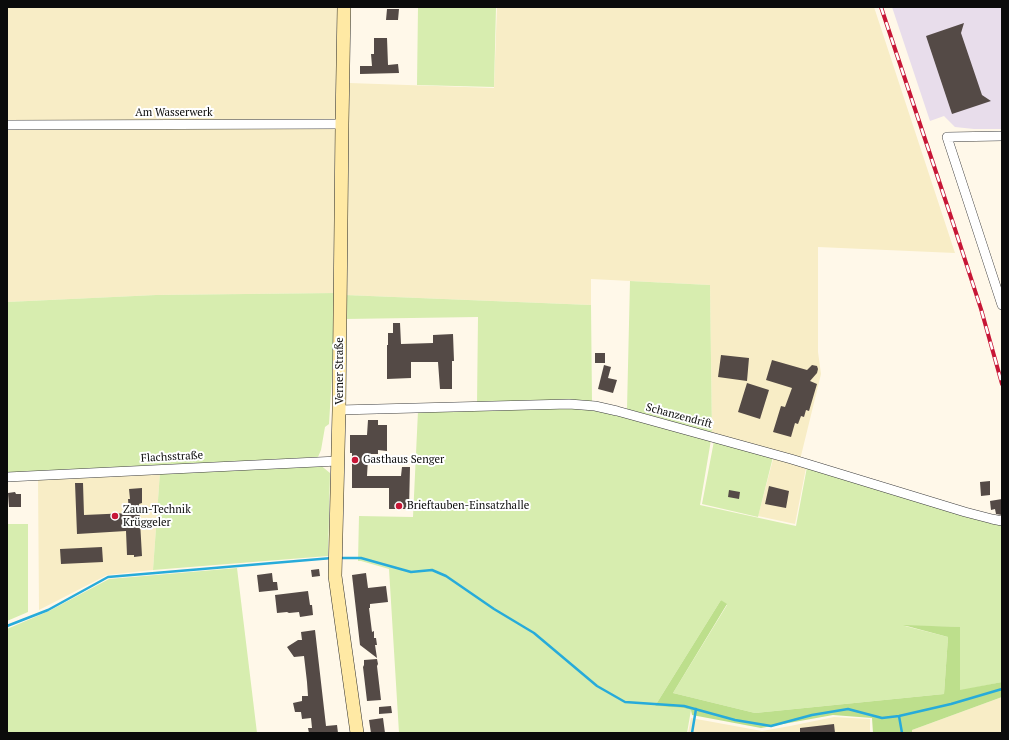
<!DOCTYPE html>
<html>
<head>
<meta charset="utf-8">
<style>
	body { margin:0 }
	#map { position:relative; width:1009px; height:740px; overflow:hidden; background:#fff8e9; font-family:"PT Serif",serif }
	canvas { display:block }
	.frame { position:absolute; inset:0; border:8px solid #0b0b0b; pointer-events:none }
</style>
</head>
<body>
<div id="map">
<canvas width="1009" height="740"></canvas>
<div class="frame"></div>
</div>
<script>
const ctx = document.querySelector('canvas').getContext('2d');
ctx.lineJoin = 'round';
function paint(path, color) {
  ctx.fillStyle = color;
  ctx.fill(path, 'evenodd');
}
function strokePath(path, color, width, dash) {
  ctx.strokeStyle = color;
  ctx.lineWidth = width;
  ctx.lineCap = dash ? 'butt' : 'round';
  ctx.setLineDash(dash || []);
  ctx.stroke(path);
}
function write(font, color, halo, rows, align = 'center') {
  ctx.font = font + ' "PT Serif",serif';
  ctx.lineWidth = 4;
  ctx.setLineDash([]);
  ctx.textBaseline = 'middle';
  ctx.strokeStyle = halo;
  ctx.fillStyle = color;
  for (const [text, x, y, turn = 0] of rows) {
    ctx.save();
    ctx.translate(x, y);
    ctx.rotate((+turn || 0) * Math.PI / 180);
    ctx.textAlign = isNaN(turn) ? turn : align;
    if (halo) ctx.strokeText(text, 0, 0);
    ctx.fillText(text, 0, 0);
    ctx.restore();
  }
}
const industrial = new Path2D(`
	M 892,7 L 1002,7 L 1002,129 L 974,129 L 955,127 L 944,116 L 930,121 Z`);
const farmland = new Path2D(`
	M 7,7 L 341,7 L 339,121 L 7,122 Z
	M 497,7 L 874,7 L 955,253 L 818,247 L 818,352 L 821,374 L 799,464 L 806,468 L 795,524 L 758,516 L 775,452 L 712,434 L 710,285 L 591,279 L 591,305 L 345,295 L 349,83 L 494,88 Z
	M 339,126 L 337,293 L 156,295 L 7,302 L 7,127 Z
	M 160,472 L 153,570 L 107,575 L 39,610 L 38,478 Z
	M 1002,697 L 1002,733 L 912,733 L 912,730 Z
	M 834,717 L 870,719 L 870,733 L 688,733 L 691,718 L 762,731 L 790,726 Z`);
const green = new Path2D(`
	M 418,7 L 496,7 L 494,87 L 417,85 Z
	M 630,281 L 710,285 L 712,434 L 627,409 Z
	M 337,293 L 329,424 L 325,427 L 321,450 L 318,457 L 7,474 L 7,302 L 156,295 Z
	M 345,295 L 591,305 L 592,402 L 477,404 L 478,317 L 345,319 Z
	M 569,406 L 596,408 L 711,440 L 700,505 L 796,526 L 807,467 L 1002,524 L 1002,682 L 959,691 L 960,627 L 905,626 L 948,637 L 944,694 L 755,713 L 673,693 L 727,605 L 721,600 L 655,706 L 683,708 L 691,710 L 687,733 L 399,733 L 389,569 L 361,561 L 358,561 L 359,516 L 413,517 L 418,411 Z
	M 714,441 L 773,457 L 758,517 L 702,504 Z
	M 319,464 L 330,473 L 328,556 L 153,570 L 160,472 Z
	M 28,524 L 28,612 L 7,621 L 7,524 Z
	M 237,568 L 257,733 L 7,733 L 7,629 L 49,611 L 109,579 Z`);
const forest = new Path2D(`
	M 721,600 L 727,604 L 673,693 L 755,713 L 944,694 L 948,637 L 903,625 L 960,627 L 960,690 L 1002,682 L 1002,697 L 912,730 L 912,733 L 873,733 L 872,718 L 833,715 L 761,728 L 692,715 L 691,710 L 683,708 L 655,706 Z`);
const stream = new Path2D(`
	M 339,558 L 361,558 L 411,572 L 432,570 L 446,576 L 494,609 L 534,633 L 597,686 L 625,702 L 684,706 L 735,720 L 771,726 L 812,715 L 848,709 L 882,718 L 899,716 L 951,704 L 1002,689
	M 7,626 L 48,610 L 108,577 L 332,558
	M 899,716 L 902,733
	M 692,733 L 696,709`);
const building = new Path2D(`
	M 387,9 L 399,9 L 398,20 L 386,20 Z
	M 964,23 L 961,33 L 982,95 L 991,101 L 952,114 L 926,36 Z
	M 374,38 L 387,38 L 388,65 L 398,64 L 399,73 L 360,74 L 360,66 L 372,66 L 371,54 L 374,54 Z
	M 393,323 L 400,323 L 401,344 L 433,343 L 433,335 L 453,334 L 454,361 L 452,361 L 452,389 L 440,389 L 438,362 L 411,362 L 411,378 L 387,379 L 387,345 L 388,345 L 388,333 L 393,333 Z
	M 595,353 L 605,353 L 605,363 L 595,363 Z
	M 721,355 L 749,358 L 747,381 L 718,377 Z
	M 772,360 L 807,370 L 812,365 L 817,366 L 818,369 L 817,373 L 810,381 L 817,384 L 809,411 L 806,410 L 804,417 L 801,416 L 798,424 L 795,423 L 791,437 L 773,432 L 781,406 L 785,407 L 792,388 L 766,380 Z
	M 604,365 L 611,367 L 608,378 L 617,380 L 613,393 L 598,389 Z
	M 747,383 L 769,390 L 760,419 L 738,412 Z
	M 368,420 L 378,420 L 378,425 L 387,425 L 387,451 L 378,450 L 378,454 L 371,454 L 371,458 L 368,458 L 367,476 L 401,476 L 402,467 L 410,467 L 409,509 L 389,509 L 389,488 L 352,488 L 352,453 L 350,453 L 350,435 L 367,435 Z
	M 990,481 L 990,495 L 981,496 L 980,482 Z
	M 75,483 L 83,483 L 84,515 L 129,513 L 128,499 L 130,499 L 129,489 L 142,488 L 142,503 L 139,504 L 142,556 L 134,557 L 134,555 L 127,555 L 126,531 L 77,534 Z
	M 769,486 L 789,491 L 786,508 L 765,504 Z
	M 729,490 L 740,492 L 739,499 L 728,497 Z
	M 15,492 L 16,494 L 21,494 L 21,507 L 9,507 L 8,493 Z
	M 1002,499 L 1002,515 L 996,514 L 995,509 L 991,510 L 990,501 Z
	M 102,547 L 103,562 L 61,564 L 60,549 Z
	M 319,569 L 320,576 L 312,577 L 311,570 Z
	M 272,573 L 273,582 L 277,582 L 278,590 L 259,592 L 257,575 Z
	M 366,573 L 368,588 L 386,586 L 388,602 L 370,604 L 370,608 L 369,608 L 372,632 L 374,631 L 374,638 L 376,638 L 377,645 L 375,645 L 377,658 L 360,645 L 352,575 Z
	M 308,591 L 310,605 L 312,605 L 313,615 L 300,617 L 299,612 L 289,613 L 287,612 L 277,613 L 275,595 Z
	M 315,630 L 326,726 L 337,725 L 338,733 L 309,733 L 308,728 L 312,728 L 311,718 L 302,719 L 301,712 L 295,712 L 293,703 L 302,701 L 302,696 L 308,696 L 307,682 L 304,656 L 294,657 L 287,647 L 298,640 L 302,640 L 301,632 Z
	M 377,659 L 378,664 L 377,666 L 381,700 L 367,701 L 363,667 L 364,665 L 364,660 Z
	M 391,706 L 392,713 L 379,714 L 379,707 Z
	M 383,718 L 385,733 L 371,733 L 369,720 Z
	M 834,724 L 835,733 L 800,733 L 800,728 Z`);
const street = new Path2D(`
	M 7,125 L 342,124
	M 1002,136 L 947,137 L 1002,305
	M 339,410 L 569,404 L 595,406 L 617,411 L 791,459 L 965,512 L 992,519 L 1002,521
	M 7,477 L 338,461`);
const secondary = new Path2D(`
	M 344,7 L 342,124 L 339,410 L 335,576 L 357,733`);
const rail = new Path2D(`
	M 881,7 L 954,226 L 981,309 L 1002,384`);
const markers = [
	[355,460,4,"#c71636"],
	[399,506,4,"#c71636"],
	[115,516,4,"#c71636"]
];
const streetNames = [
	["Am Wasserwerk",174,113],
	["Verner Straße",340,371,-90],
	["Schanzendrift",679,416,15],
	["Flachsstraße",172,457,-3]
];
const poiNames = [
	["Gasthaus Senger",363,460],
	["Brieftauben-Einsatzhalle",407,506],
	["Zaun-Technik",123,510],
	["Krüggeler",123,523]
];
paint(industrial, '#e8ddeb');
paint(farmland, '#f8edc6');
paint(green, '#d7edaf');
paint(forest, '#bddf8c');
strokePath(stream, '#27abda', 2.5);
paint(building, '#544a46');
strokePath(street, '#3e3e3e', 10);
strokePath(secondary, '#2d2d2d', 14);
strokePath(street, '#fff', 9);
strokePath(secondary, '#ffe9a4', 13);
strokePath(rail, '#c71636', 4);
strokePath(rail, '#fff', 2.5, [8]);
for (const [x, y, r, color] of markers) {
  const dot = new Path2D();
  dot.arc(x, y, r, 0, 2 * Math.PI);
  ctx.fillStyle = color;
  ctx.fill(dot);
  strokePath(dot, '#fff', 1.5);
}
write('11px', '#0b0b0b', '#fff', streetNames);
write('11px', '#0b0b0b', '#fff', poiNames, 'left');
</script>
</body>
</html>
